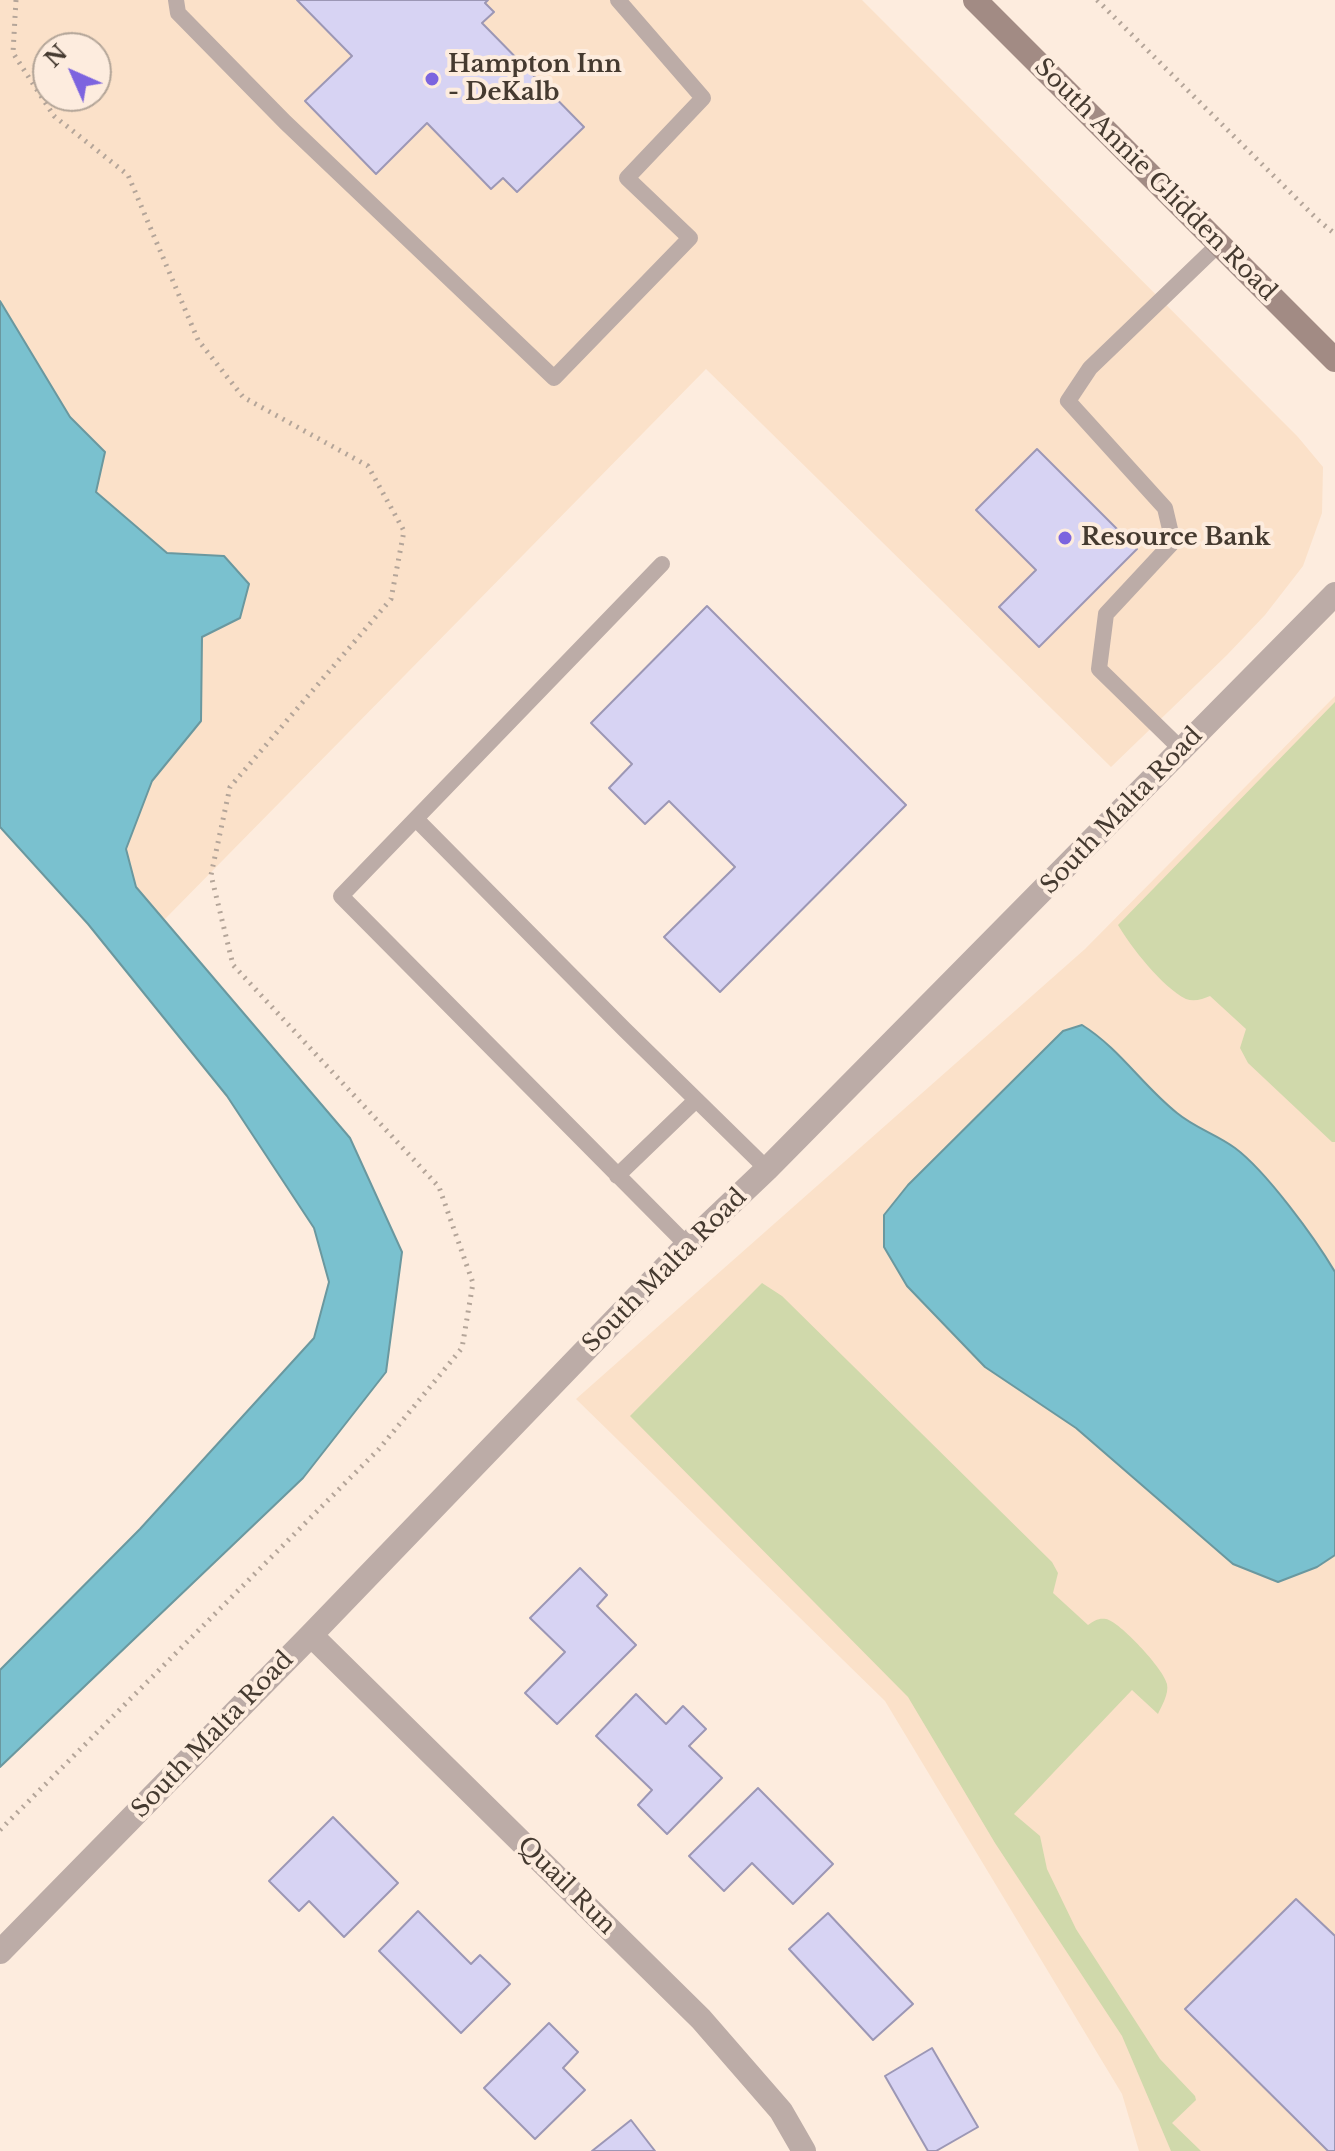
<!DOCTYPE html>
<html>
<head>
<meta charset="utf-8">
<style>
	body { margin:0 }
	#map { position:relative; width:1335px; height:2151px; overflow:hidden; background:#fdecde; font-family:"Libre Baskerville",serif }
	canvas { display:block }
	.north { position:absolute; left:32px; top:32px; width:80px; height:80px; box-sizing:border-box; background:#fdecde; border:2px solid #b3a598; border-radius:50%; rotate:315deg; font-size:22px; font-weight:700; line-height:32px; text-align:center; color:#453a30 }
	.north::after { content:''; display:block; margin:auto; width:28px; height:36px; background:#7c64df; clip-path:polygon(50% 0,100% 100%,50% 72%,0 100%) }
</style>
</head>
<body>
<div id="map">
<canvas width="1335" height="2151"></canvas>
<div class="north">N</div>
</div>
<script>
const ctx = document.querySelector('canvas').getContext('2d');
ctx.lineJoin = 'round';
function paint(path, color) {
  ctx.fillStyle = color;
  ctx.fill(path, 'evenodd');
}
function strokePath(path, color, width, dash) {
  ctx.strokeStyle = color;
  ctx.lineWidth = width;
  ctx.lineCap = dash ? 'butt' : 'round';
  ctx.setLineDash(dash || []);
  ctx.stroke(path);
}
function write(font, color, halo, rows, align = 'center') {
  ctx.font = font + ' "Libre Baskerville",serif';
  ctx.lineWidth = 8;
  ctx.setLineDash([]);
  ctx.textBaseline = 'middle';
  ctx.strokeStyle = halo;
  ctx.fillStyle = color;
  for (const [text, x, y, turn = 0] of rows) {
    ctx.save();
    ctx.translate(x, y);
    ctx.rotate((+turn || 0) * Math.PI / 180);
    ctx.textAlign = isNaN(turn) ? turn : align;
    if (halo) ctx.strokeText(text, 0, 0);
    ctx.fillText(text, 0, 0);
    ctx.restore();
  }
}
const built = new Path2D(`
	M 0,0 L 862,0 L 1298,437 L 1323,467 L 1322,513 L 1303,566 L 1265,615 L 1227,655 L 1111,767 L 706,369 L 164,920 L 136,887 L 126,849 L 152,781 L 201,721 L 201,637 L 240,618 L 224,556 L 167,553 L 96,492 L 105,452 L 70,417 L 0,301 ZM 48,48 L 96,48 L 96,96 L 48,96 Z
	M 1335,696 L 1335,2151 L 1139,2151 L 1122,2094 L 885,1701 L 576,1399 L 1085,949 Z`);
const green = new Path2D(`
	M 1335,702 L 1335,1142 L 1332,1142 L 1248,1063 L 1240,1048 L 1246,1029 L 1210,996 C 1203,999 1194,1002 1186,999 C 1162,987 1131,947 1118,925 Z
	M 762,1283 L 782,1296 L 1052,1562 L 1058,1573 L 1053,1593 L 1088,1625 C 1094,1621 1098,1618 1106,1619 C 1119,1621 1164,1669 1167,1684 C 1169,1694 1162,1705 1158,1714 L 1132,1690 L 1014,1814 L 1040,1836 L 1047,1869 L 1076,1929 L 1160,2059 L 1195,2096 L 1196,2100 L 1172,2123 L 1201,2151 L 1171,2151 L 1122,2036 L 995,1843 L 908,1697 L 630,1416 Z`);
const water = new Path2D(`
	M 0,301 L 70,417 L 105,452 L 96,492 L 167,553 L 224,556 L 249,584 L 240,618 L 202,637 L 201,721 L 152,781 L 126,849 L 136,887 L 350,1138 L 402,1252 L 386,1372 L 303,1478 L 0,1767 L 0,1670 L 140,1529 L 314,1338 L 329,1282 L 314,1228 L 227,1096 L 88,924 L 0,827 Z
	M 1082,1025 C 1119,1048 1143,1086 1177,1113 C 1195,1128 1216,1134 1235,1148 C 1266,1171 1315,1238 1335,1272 L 1335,1555 L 1317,1567 L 1278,1582 L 1233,1564 L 1076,1428 L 985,1367 L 907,1286 L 884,1247 L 884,1215 L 908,1185 L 1063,1031 Z`);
const building = new Path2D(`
	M 297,0 L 488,0 L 485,3 L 494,12 L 482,23 L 584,127 L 517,192 L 503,178 L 491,189 L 427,123 L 376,174 L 305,101 L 352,56 Z
	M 1037,449 L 1137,549 L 1039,647 L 999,607 L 1036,570 L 976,510 Z
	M 707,606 L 906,805 L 720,992 L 664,937 L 735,867 L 669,801 L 645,824 L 609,788 L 632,764 L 591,723 Z
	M 580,1568 L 607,1595 L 597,1606 L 636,1645 L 557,1724 L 525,1693 L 565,1652 L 530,1618 Z
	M 636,1694 L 666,1724 L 683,1706 L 706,1729 L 689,1746 L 722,1778 L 667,1834 L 638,1805 L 652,1790 L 596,1736 Z
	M 758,1788 L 833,1864 L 793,1904 L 752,1863 L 724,1891 L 689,1856 Z
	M 333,1817 L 398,1883 L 344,1937 L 309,1901 L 299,1911 L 269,1881 Z
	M 1296,1899 L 1335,1936 L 1335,2151 L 1328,2151 L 1185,2009 Z
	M 418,1911 L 471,1964 L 480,1955 L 510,1984 L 461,2033 L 379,1951 Z
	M 828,1913 L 913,2004 L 873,2040 L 789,1949 Z
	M 549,2023 L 578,2052 L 563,2068 L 585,2090 L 535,2139 L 484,2088 Z
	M 932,2048 L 978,2127 L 936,2151 L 928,2151 L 885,2076 Z
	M 631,2120 L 655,2151 L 592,2151 Z`);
const path = new Path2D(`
	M 1097,0 L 1318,220 L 1335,234
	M 0,1830 L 379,1449 L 462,1348 L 473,1283 L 439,1187 L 233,965 L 211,875 L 230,787 L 391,599 L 404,531 L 368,466 L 243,397 L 198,340 L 128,175 L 54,116 L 13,53 L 16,0`);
const lane = new Path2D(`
	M 176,0 L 178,13 L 285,122 L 554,378 L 690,238 L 627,178 L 703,98 L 618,0
	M 662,564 L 341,896 L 687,1245
	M 1182,750 L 1099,669 L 1106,614 L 1173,542 L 1165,508 L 1068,401 L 1090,368 L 1219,244
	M 416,819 L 624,1029 L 767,1169
	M 617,1176 L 696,1100`);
const street = new Path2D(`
	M 311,1635 L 701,2019 L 781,2111 L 804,2151
	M 0,1952 L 311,1635 L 687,1245 L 767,1169 L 1335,594`);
const secondary = new Path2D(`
	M 975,0 L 1335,360`);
const markers = [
	[432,79,8,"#7c64df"],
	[1065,538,8,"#7c64df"]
];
const poiNames = [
	["Hampton Inn",448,65],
	["- DeKalb",448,93],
	["Resource Bank",1081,538]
];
const streetNames = [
	["South Annie Glidden Road",1155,180,45],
	["South Malta Road",1122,811,-46],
	["South Malta Road",665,1271,-45],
	["South Malta Road",213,1735,-46],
	["Quail Run",566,1886,45]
];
paint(built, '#fbe1c9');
paint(green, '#d0d9ab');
paint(water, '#7ac1cf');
strokePath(water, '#6a989f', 2);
paint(building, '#d7d3f3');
strokePath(building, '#9c97b5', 2);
strokePath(path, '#b4a599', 5, [2, 6]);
strokePath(lane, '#bcaca7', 16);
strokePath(street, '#bcaca7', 24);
strokePath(secondary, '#a28b84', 24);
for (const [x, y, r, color] of markers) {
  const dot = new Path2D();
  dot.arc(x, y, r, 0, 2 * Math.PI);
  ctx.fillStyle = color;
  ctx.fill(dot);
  strokePath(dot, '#fdecde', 3);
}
write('bold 24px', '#453a30', '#fdecde', poiNames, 'left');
write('24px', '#453a30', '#fdecde', streetNames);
</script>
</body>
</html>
